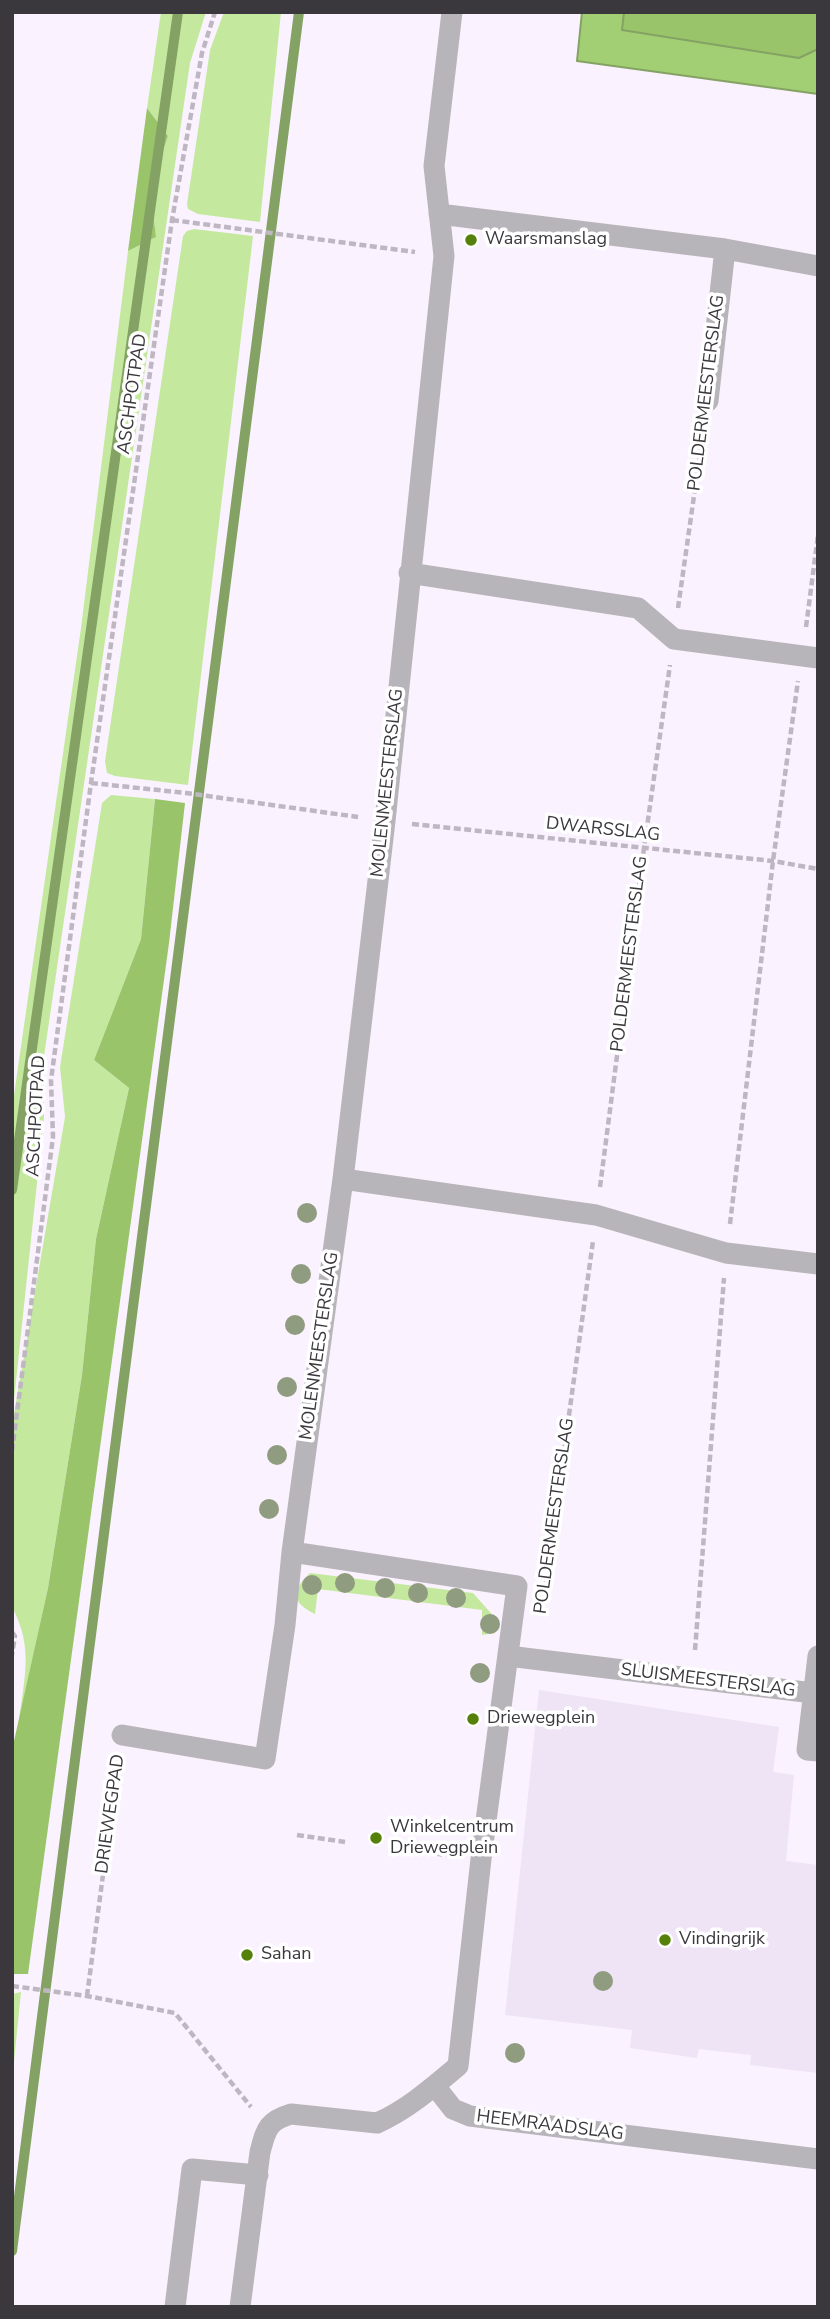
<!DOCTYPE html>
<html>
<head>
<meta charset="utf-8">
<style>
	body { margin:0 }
	#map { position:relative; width:830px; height:2319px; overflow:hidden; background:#faf2fe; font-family:"Nunito Sans",sans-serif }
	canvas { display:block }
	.frame { position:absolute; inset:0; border:14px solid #3b383d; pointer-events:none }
</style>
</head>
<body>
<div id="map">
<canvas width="830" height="2319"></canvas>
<div class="frame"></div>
</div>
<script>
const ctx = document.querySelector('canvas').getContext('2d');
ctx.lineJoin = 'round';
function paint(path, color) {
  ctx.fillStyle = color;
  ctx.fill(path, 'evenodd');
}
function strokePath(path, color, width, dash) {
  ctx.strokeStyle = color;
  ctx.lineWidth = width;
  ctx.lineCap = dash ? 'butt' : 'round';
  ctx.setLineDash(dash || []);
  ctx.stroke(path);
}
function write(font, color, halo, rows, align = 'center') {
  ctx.font = font + ' "Nunito Sans",sans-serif';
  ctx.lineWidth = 7;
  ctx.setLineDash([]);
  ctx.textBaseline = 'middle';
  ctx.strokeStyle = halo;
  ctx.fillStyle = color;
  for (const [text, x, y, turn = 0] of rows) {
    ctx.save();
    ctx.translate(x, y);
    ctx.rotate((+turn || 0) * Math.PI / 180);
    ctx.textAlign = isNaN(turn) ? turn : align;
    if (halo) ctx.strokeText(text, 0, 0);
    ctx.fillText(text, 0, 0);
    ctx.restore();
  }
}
const built = new Path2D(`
	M 539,1690 L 779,1727 L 773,1772 L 794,1775 L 786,1861 L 818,1865 L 818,2073 L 750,2065 L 751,2055 L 699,2049 L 697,2058 L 630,2048 L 632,2030 L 505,2015 Z`);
const green = new Path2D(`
	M 161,12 L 206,12 L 190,63 L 44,1056 L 44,1117 L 12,1419 L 12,1109 L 81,628 L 128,251 L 156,237 L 154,220 L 154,178 L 168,136 L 147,108 Z
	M 224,12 L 281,12 L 260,222 L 198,214 L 188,209 L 187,204 L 210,50 Z
	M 194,229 L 253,236 L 188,785 L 115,776 L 107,773 L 105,761 L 183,236 L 187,231 Z
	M 111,795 L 155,799 L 141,939 L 94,1060 L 129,1088 L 96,1239 L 82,1375 L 48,1588 L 19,1721 C 24,1678 34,1648 12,1607 L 12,1426 L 65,1117 L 60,1067 L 102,803 Z
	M 310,1573 L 473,1593 L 498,1621 L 495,1633 L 482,1635 L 482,1610 L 318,1589 L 315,1614 C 290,1602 292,1590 310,1573 Z
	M 21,1992 L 12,2081 L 12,1994 Z`);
const forest = new Path2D(`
	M 624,12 L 818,12 L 818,49 L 799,58 L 621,30 Z
	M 147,108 L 168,136 L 154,178 L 154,220 L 156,237 L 128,251 Z
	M 155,799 L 185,803 L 169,943 L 28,1974 L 12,1974 L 12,1750 L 48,1588 L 82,1375 L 96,1239 L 129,1088 L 94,1060 L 141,939 Z`);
const water = new Path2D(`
	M 582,12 L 624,12 L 622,30 L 799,58 L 818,49 L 818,94 L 577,61 Z`);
const stream = new Path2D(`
	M 12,1190 L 178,12
	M 12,2251 L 299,12`);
const path = new Path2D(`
	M 172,220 L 415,252
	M 678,608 L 704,426
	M 806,627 L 818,535
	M 91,783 L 186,793 L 358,817
	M 412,824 L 773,861 L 818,869
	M 600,1187 L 644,848 L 670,665
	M 730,1224 L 773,861 L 798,681
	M 12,1451 L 53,1137 L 51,1080 L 91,783 L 172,220 L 202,53 L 215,12
	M 546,1582 L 593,1241
	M 12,1632 L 15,1636 L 12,1655
	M 695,1650 L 724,1278
	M 297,1835 L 345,1842
	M 404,1850 L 456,1856
	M 12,1986 L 87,1996 L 175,2013 L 251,2107
	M 87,1996 L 118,1761`);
const minor = new Path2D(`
	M 439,214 L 725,249 L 818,266
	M 708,401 L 725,249
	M 409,573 L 638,608 L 674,639 L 818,658
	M 343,1179 L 596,1215 L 726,1253 L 818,1264
	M 508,1656 L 813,1693
	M 818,1656 L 807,1750 L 818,1751
	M 122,1735 L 265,1759 L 285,1625 L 292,1552 L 343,1179 L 385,821 L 444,256 L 434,166 L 452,12
	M 435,2086 L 453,2109 L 470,2116 L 818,2159
	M 175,2307 L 192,2169 L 258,2175
	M 240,2307 L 260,2152 C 266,2130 267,2121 291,2114 L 377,2123 C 407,2110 433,2087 458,2066 L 481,1859 L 517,1586 L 292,1552`);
const trees = [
	[307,1213],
	[301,1274],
	[295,1325],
	[287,1387],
	[277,1455],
	[269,1509],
	[345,1583],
	[312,1585],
	[385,1588],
	[418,1593],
	[456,1598],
	[490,1624],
	[480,1673],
	[603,1981],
	[515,2053]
];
const markers = [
	[471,240,7,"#55810b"],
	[473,1719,7,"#55810b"],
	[376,1838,7,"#55810b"],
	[665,1940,7,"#55810b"],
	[247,1955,7,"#55810b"]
];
const poiNames = [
	["Waarsmanslag",485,240],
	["Driewegplein",487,1719],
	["Winkelcentrum",390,1828],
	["Driewegplein",390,1849],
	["Vindingrijk",679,1940],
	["Sahan",261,1955]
];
const streetNames = [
	["POLDERMEESTERSLAG",707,393,-83],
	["ASCHPOTPAD",133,394,-82],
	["MOLENMEESTERSLAG",388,783,-84],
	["DWARSSLAG",603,830,6],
	["POLDERMEESTERSLAG",630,954,-83],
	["ASCHPOTPAD",37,1116,-87],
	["MOLENMEESTERSLAG",320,1346,-82],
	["POLDERMEESTERSLAG",555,1516,-82],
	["SLUISMEESTERSLAG",708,1681,7],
	["DRIEWEGPAD",111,1814,-82],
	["HEEMRAADSLAG",550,2126,7]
];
paint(built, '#efe3f6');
paint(green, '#c4e99e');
paint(forest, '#99c46a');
paint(water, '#a3cf74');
strokePath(water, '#84a264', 2);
strokePath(stream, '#84a264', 10);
strokePath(path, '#beb7c1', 4.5, [7, 3.5]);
strokePath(minor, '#b8b5ba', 21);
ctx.fillStyle = '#909c7f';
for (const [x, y] of trees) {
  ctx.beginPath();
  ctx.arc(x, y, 10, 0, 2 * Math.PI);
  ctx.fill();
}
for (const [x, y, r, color] of markers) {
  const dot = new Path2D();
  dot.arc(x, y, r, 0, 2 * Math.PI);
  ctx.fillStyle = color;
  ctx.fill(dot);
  strokePath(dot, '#fff', 2.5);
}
write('18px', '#3b383d', '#fff', poiNames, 'left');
write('18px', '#3b383d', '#fff', streetNames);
</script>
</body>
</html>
